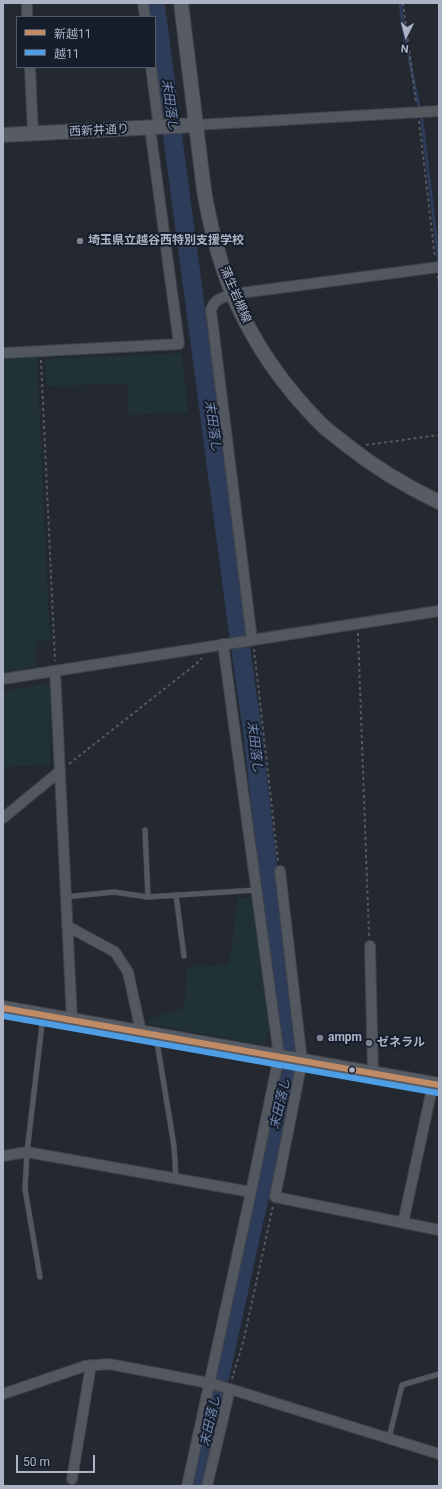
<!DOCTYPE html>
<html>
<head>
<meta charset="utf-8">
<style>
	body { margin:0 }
	#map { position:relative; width:442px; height:1489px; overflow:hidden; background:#242831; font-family:Roboto,"Noto Sans JP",sans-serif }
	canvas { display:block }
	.frame { position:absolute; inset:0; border:4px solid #abb3c5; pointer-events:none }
	.legend { position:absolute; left:16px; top:16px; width:140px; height:52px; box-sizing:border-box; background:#171e2b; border:1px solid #525a69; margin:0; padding:5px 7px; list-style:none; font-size:12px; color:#abb3c5 }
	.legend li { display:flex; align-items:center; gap:8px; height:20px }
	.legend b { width:20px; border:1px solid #525a69 }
	.north { position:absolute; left:386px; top:16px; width:40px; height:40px; -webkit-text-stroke:3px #171e2b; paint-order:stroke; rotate:186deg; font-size:11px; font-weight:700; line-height:16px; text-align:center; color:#abb3c5 }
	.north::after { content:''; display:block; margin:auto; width:14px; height:18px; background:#abb3c5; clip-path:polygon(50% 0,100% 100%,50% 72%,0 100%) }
	.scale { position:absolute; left:16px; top:1455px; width:79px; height:18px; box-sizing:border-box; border:2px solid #abb3c5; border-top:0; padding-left:5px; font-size:12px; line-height:14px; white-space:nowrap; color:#abb3c5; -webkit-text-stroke:3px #171e2b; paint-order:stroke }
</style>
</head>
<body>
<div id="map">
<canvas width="442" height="1489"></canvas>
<div class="frame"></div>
<ul class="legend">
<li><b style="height:5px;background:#c18c65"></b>新越11</li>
<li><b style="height:5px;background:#4d9ee5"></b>越11</li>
</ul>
<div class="north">N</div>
<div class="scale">50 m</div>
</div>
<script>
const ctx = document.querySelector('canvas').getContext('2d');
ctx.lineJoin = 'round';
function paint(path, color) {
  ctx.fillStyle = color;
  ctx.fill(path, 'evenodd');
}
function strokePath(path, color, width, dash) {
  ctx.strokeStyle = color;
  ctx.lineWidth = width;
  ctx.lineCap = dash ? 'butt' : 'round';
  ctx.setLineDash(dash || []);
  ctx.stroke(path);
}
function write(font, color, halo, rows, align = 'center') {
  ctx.font = font + ' Roboto,"Noto Sans JP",sans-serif';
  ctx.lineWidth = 4;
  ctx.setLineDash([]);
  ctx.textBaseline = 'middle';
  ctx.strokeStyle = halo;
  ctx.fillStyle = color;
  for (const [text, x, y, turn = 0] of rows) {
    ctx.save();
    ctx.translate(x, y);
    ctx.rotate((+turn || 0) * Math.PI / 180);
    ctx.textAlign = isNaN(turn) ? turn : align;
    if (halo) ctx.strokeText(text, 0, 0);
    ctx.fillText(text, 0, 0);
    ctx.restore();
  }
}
const green = new Path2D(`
	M 182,353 L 188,412 L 128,415 L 127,384 L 47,386 L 45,359 Z
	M 37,357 L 50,641 L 36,641 L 35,667 L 3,672 L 3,359 Z
	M 51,683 L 50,765 L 3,767 L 3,691 Z
	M 238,898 L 252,898 L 273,1031 L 268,1031 L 265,1045 L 148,1024 L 147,1020 L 184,1008 L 187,967 L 229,965 Z`);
const stream = new Path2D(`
	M 400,3 L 404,33 L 422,121 L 439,262
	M 239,637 L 439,606`);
const river = new Path2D(`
	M 155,3 L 239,637 L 252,728 L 274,924 L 290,1039 L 289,1069 L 269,1160 L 254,1220 L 196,1486`);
const path = new Path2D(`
	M 403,3 L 416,103
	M 419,121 L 435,258
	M 438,276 L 439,287
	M 41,360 L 55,661
	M 366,445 L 439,435
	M 358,633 L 369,936
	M 254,649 L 278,861
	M 69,764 L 196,664 L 202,658
	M 232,1379 L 243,1343 L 273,1206`);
const lane = new Path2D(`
	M 145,830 L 148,897
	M 176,895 L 184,956
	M 65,897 L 114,892 L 148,897 L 256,890
	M 156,1036 L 174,1146 L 176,1179
	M 40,1277 L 25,1189 L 27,1152 L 43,1016
	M 389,1438 L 402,1385 L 439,1374`);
const street = new Path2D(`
	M 27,3 L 27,17
	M 143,3 L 145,17
	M 30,67 L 33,134
	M 151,67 L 159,128
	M 196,125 L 439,111
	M 3,353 L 179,344 L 150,128
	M 252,640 L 211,310 C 214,299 222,298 233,294 L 439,267
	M 55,671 L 72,1020
	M 3,679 L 439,611
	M 3,818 L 59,772
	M 280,871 L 302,1061 L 275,1197 L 439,1230
	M 67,926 L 115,952 L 128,972 L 141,1032
	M 370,946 L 373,1073
	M 3,1156 L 27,1152 L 251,1192
	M 403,1223 L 433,1084
	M 3,1394 L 85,1366 L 109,1364 L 209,1383 L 230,1389 L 439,1454
	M 72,1479 L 91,1365
	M 187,1486 L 251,1192 L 279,1056 L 223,644
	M 207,1486 L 230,1389`);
const secondary = new Path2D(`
	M 181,3 L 204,190 C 210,226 219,261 233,295 C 253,342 284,387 321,424 C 328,431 337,437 344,443 C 374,467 405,486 439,502
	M 3,135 L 196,125
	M 3,1008 L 439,1085`);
const bus1 = new Path2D(`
	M 3,1008 L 439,1085`);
const bus2 = new Path2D(`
	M 3,1016 L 438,1093`);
const markers = [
	[80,241,4,"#7c8291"],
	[320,1038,4,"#7c8291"],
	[369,1043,4,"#7c8291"],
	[352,1070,3.5,"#abb3c5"]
];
const streetNames = [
	["西新井通り",99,131,-3],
	["蒲生岩槻線",235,295,67]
];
const poiNames = [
	["埼玉県立越谷西特別支援学校",88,241],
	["ampm",328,1038],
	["ゼネラル",377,1043]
];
const waterNames = [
	["末田落し",169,105,82],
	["末田落し",212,426,82],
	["末田落し",254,747,83],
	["末田落し",281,1104,-77],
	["末田落し",211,1421,-77]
];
paint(green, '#213237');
strokePath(stream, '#2d3c59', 3);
strokePath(river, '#2d3c59', 19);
strokePath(lane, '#40434a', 6);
strokePath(street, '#40434a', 12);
strokePath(secondary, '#40434a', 16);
strokePath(path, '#555a62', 2, [3, 3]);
strokePath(lane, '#525760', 5);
strokePath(street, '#525760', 10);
strokePath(secondary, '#575b64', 14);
strokePath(bus1, '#c18c65', 6);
strokePath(bus2, '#4d9ee5', 6);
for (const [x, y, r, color] of markers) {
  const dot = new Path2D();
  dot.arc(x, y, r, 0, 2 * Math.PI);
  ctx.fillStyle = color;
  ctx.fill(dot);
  strokePath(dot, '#171e2b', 1.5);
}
write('12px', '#abb3c5', '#171e2b', streetNames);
write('bold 12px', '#abb3c5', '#171e2b', poiNames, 'left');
write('italic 13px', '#7186b0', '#171e2b', waterNames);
</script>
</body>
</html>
